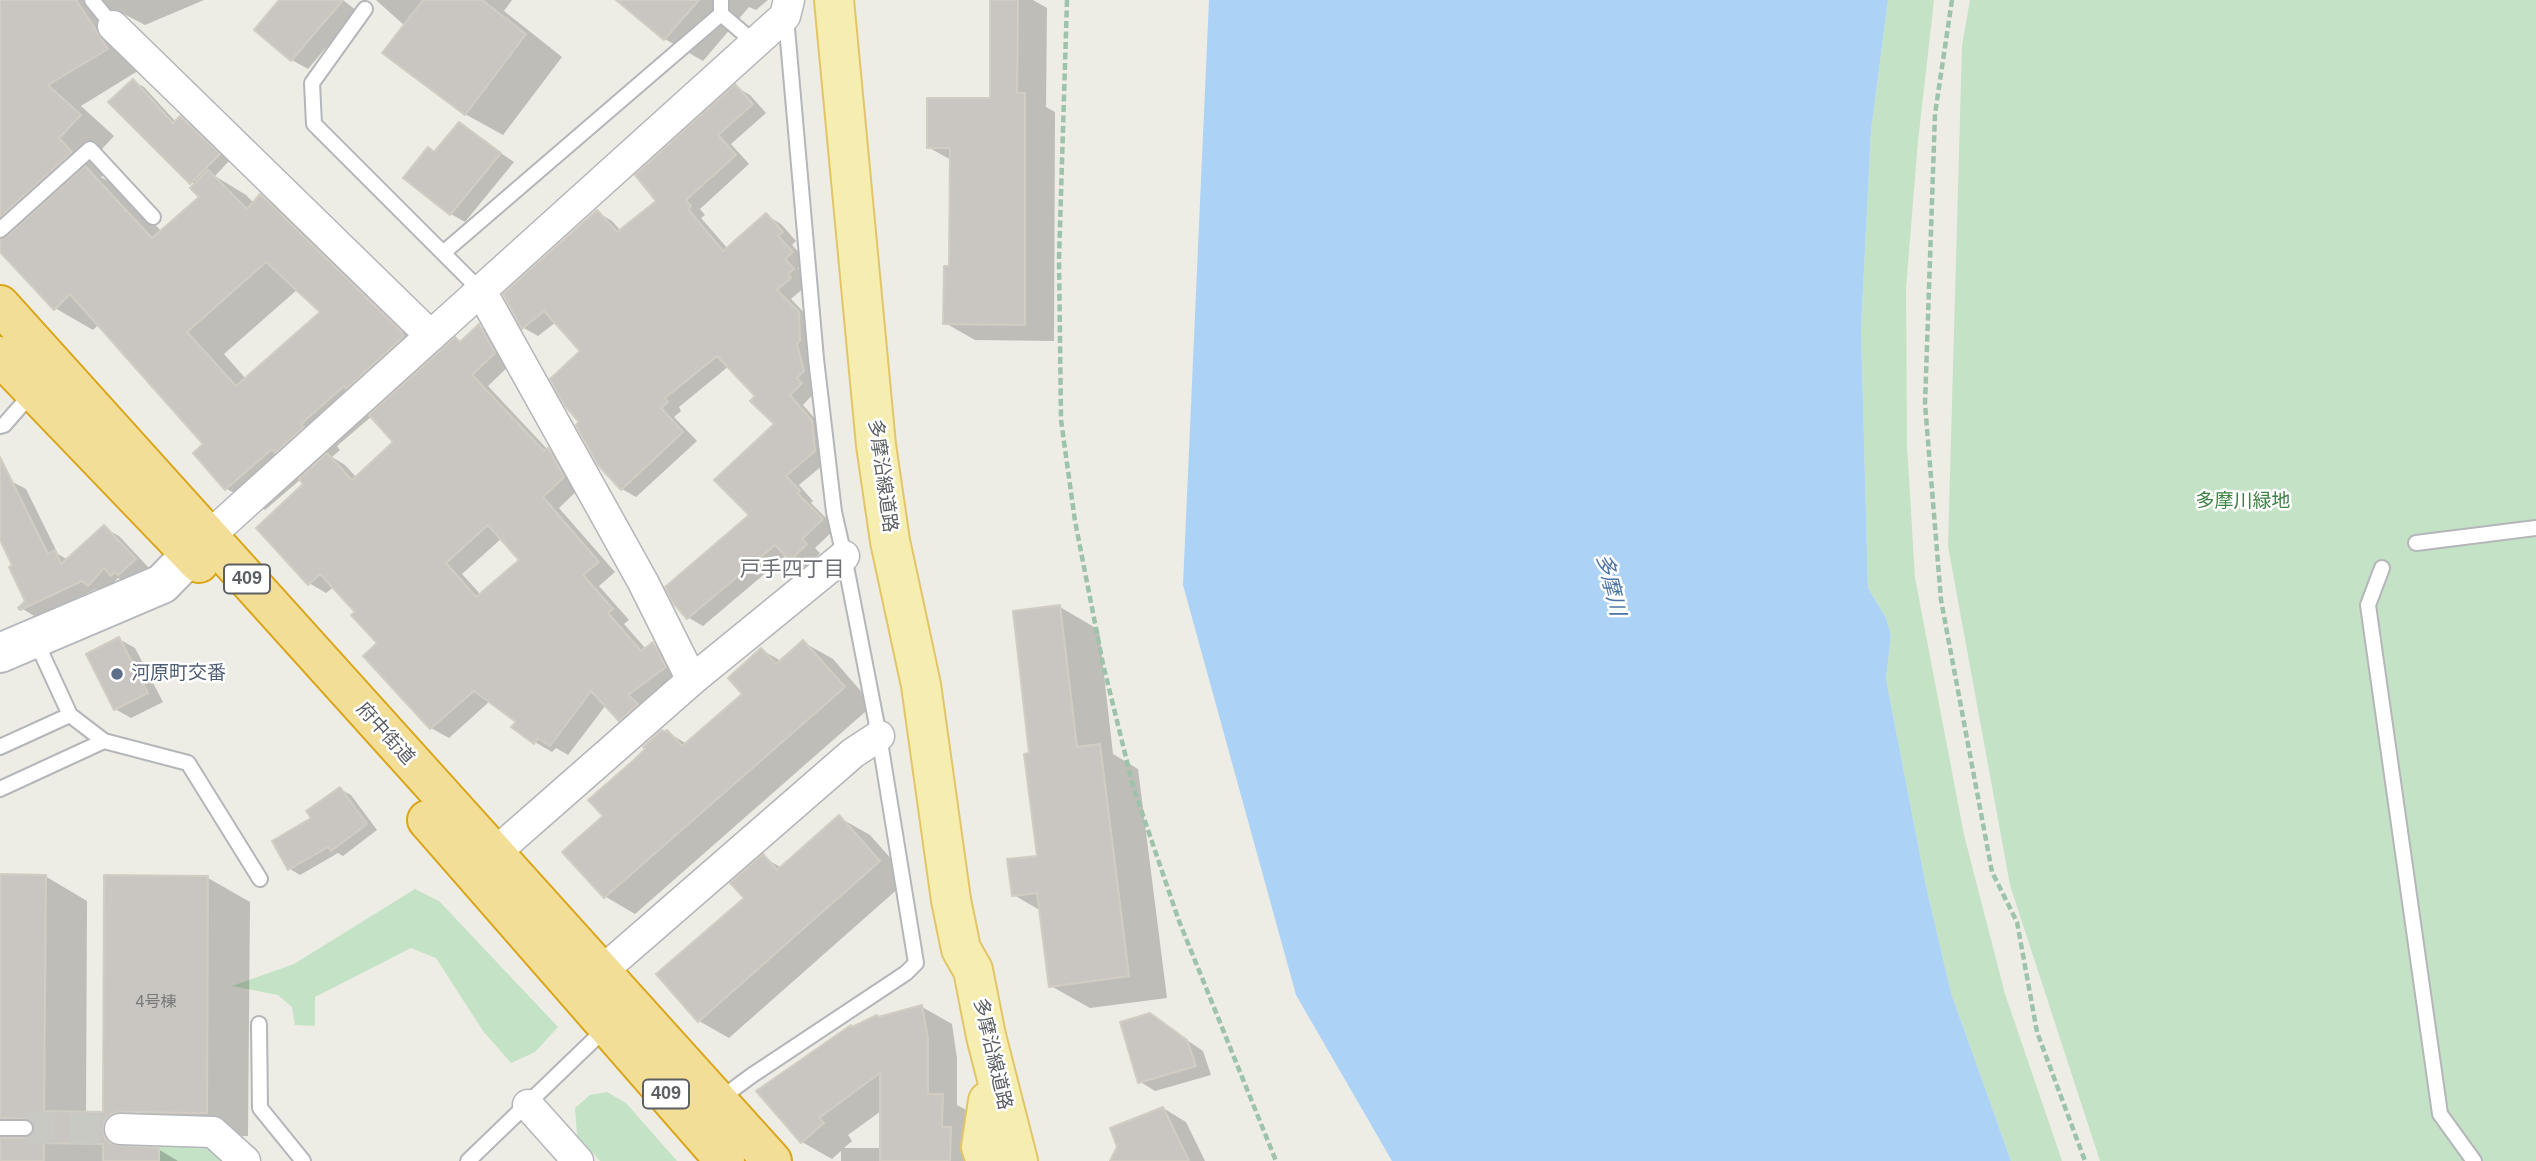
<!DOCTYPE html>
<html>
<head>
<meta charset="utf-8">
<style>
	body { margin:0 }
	canvas { display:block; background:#edece5 }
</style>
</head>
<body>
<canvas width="2536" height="1161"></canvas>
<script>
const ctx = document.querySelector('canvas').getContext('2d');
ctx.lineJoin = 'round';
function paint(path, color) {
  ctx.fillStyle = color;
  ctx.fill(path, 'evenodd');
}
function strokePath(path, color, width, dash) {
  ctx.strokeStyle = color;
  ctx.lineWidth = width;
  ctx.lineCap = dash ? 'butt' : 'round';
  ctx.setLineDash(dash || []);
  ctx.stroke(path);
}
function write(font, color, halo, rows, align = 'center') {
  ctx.font = font + ' Arial,"Noto Sans JP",sans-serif';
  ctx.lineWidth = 5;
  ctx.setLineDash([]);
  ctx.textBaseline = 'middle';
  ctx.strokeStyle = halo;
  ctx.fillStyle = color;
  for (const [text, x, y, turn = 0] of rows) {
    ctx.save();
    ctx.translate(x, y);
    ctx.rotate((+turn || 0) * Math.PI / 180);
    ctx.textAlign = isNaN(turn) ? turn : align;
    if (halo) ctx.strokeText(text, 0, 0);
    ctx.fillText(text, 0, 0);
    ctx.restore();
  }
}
const green = new Path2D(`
	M 1888,0 L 1934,0 L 1918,141 L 1906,288 L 1907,446 L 1915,578 L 1964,835 L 2005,994 L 2062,1161 L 2011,1161 L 1951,993 L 1926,886 L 1886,679 L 1891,635 L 1886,618 L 1868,588 L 1861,329 L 1871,131 Z
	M 1970,0 L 2536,0 L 2536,1161 L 2100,1161 L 2010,885 L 1948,546 L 1962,46 Z
	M 415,889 L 439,901 L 558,1027 L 535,1052 L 511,1063 L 483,1031 L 436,958 L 411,948 L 315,997 L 315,1026 L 295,1025 L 292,1007 L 278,995 L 232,986 L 294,964 Z
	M 607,1092 L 626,1103 L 677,1161 L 600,1161 L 577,1135 L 575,1108 L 590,1095 Z
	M 159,1144 L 213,1145 L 230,1161 L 159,1161 Z`);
const water = new Path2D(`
	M 1209,0 L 1888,0 L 1871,131 L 1861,329 L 1868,588 L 1886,618 L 1891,635 L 1886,679 L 1926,886 L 1951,993 L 2011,1161 L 1392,1161 L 1296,995 L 1183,585 Z`);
const shadow = new Path2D(`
	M 0,0 L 204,0 L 145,25 L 120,12 L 117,23 L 141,69 L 81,106 L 114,136 L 93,159 L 106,173 L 101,177 L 123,190 L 162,232 L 201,197 L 133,81 L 144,87 L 176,122 L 180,118 L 191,124 L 229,161 L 215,176 L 246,195 L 254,203 L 260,196 L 298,218 L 439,355 L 456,339 L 461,342 L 479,326 L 497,336 L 512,363 L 488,386 L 548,450 L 566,460 L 581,487 L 559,508 L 615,572 L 599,586 L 629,620 L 624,624 L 646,649 L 653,644 L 670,654 L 682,677 L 638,730 L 620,720 L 606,705 L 568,755 L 556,748 L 552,752 L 535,742 L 518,722 L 490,701 L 449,738 L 431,728 L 380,643 L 357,612 L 334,587 L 326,593 L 309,583 L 306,484 L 301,479 L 265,510 L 227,489 L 206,444 L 99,324 L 93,330 L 55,308 L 13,233 L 0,225 ZM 298,289 L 323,312 L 246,379 L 224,354 ZM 372,416 L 395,442 L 357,478 L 345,465 L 332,457 L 340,450 L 337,446 ZM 502,538 L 521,560 L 481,595 L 462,574 Z
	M 281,0 L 343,0 L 357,11 L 308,69 L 292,60 L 256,30 Z
	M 376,0 L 512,0 L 504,11 L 562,57 L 503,135 L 465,114 L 405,26 Z
	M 618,0 L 768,0 L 756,10 L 749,7 L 703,61 L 665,39 Z
	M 992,0 L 1033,0 L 1047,8 L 1046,107 L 1055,112 L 1054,341 L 975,340 L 945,323 L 951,268 L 951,160 L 928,147 L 992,100 Z
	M 736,87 L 750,95 L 766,113 L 731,144 L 749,164 L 700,209 L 705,215 L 701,218 L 728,249 L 766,215 L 781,224 L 796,241 L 792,245 L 807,261 L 798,268 L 807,278 L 802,283 L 805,287 L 791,299 L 813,322 L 818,379 L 810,387 L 815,392 L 803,405 L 826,431 L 829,460 L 799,485 L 813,501 L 811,503 L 836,528 L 815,548 L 820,553 L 806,568 L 787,555 L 703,626 L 689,618 L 675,602 L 751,515 L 776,424 L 757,396 L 729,366 L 679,407 L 681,411 L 674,417 L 697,441 L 636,497 L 622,489 L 582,422 L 583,352 L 556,322 L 538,336 L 524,328 L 505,295 L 597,212 L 612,221 L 621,231 L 658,201 Z
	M 459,125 L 514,162 L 465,222 L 451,214 L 435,154 Z
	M 11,481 L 26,489 L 58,554 L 68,560 L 104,528 L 119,536 L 149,568 L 134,582 L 127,583 L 118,578 L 104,593 L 96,589 L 36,617 L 21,608 L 27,601 L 15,566 L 0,536 L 0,486 Z
	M 1060,607 L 1099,630 L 1113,754 L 1138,769 L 1167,998 L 1090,1008 L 1051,986 L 1041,911 L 1014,895 L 1039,857 L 1031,755 Z
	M 119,639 L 135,648 L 163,702 L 131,718 L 115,709 Z
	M 803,642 L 833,659 L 873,705 L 635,914 L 606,897 L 565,852 L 605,816 L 667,732 L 687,744 L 744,694 L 762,650 L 781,661 Z
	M 340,789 L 351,795 L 377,830 L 343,856 L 338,853 L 300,875 L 290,869 L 274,842 L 313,819 Z
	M 840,818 L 870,835 L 909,879 L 729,1038 L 699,1021 L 763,857 L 782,868 Z
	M 0,876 L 45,876 L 87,901 L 86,1114 L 105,1114 L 208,878 L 250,902 L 248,1136 L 163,1135 L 147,1143 L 146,1149 L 158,1149 L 178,1161 L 0,1161 Z
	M 922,1007 L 952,1024 L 957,1058 L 957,1105 L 972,1113 L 980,1161 L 841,1161 L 841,1151 L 832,1159 L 802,1142 L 852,1028 ZM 881,1111 L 881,1148 L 844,1148 L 852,1141 L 848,1135 Z
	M 1150,1015 L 1203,1051 L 1211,1075 L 1155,1091 L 1139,1081 Z
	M 1163,1108 L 1186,1122 L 1205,1161 L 1122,1161 Z`);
const building = new Path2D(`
	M 0,0 L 76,0 L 108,49 L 48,85 L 81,115 L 59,138 L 72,152 L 0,217 Z
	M 279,0 L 343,0 L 291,61 L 254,30 Z
	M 423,0 L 482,0 L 526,34 L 465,115 L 382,53 Z
	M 616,0 L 699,0 L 664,40 Z
	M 990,0 L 1018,0 L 1017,93 L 1025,93 L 1025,325 L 943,324 L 944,266 L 949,266 L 950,148 L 927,148 L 927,98 L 990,98 Z
	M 133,79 L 173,123 L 180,116 L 220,154 L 190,184 L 108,102 Z
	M 735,84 L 753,104 L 718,135 L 736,155 L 686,200 L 691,206 L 688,209 L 723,251 L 766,213 L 783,232 L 778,236 L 793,252 L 785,259 L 794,269 L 788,274 L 791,278 L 777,290 L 799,312 L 800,341 L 797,344 L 804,371 L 797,378 L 802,383 L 790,395 L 812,421 L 815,451 L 786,476 L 800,491 L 798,494 L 823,519 L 802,539 L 807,544 L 790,561 L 775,545 L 687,619 L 673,603 L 665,587 L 749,515 L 714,480 L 774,424 L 750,401 L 755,396 L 717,356 L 665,398 L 668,402 L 661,408 L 683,432 L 621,490 L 598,465 L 576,425 L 579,422 L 565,406 L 550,379 L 580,351 L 544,311 L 522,329 L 503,294 L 597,210 L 617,232 L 656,201 L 635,175 Z
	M 459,122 L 501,153 L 450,215 L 403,178 L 428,147 L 434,152 Z
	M 85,166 L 152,238 L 199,197 L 190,188 L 208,170 L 247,209 L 260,194 L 402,332 L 403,337 L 346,389 L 344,386 L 301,424 L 304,427 L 275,453 L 272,449 L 225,490 L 193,453 L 203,444 L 70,294 L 54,310 L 0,252 L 0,239 L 6,237 ZM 266,262 L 320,312 L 236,386 L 187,332 Z
	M 479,324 L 495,353 L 472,375 L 544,451 L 548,448 L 564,477 L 543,497 L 599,562 L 583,575 L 613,609 L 608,613 L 641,651 L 653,642 L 666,667 L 628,695 L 638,704 L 619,721 L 591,691 L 550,746 L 538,738 L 534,744 L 511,727 L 516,722 L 474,691 L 430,729 L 363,656 L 377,643 L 351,615 L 355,612 L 320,574 L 308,585 L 256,528 L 303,484 L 299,479 L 327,453 L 352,480 L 393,442 L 369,415 L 455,337 L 460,342 ZM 488,525 L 519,560 L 476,597 L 446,563 Z
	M 0,457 L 48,554 L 55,550 L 61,564 L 104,525 L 136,559 L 118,575 L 115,572 L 111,576 L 104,568 L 88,586 L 82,581 L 20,610 L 18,608 L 25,601 L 9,567 L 12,565 L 0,540 Z
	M 1060,605 L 1077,747 L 1100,744 L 1129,976 L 1049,987 L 1037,893 L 1012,896 L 1007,859 L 1037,856 L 1024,754 L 1029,753 L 1013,611 Z
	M 119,637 L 148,693 L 114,710 L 86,654 Z
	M 803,640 L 845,687 L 604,898 L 562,852 L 603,816 L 588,800 L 635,759 L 645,749 L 643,747 L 662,730 L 665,732 L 667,730 L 682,746 L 742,694 L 728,678 L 761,648 L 776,664 Z
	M 340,787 L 367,824 L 331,851 L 328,847 L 288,870 L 272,841 L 311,818 L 306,811 Z
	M 839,815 L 880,861 L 698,1022 L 656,974 L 744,898 L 730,883 L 763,854 L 777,870 Z
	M 0,874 L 46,875 L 44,1111 L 103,1112 L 104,875 L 208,876 L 207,1113 L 120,1112 L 111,1114 L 106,1119 L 103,1128 L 105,1138 L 111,1144 L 159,1148 L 159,1161 L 103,1161 L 103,1144 L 44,1143 L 44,1161 L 0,1161 L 0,1138 L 26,1138 L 30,1136 L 35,1129 L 29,1119 L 0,1118 Z
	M 922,1005 L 928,1039 L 928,1094 L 943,1094 L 942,1127 L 951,1127 L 950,1161 L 880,1161 L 880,1073 L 819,1118 L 824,1123 L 801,1143 L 756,1091 L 851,1025 L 852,1027 L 877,1015 L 878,1017 Z
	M 1150,1013 L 1187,1040 L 1196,1066 L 1138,1083 L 1120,1022 Z
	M 1163,1107 L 1189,1161 L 1110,1161 L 1117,1147 L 1110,1128 Z`);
const streetTunnel = new Path2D(`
	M 25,1128 L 120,1129`);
const path = new Path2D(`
	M 1067,0 L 1059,259 L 1061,420 L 1075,521 L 1103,664 L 1133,786 L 1179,921 L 1276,1161
	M 1952,0 L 1935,114 L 1925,404 L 1941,600 L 1992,872 L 2017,922 L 2037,1032 L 2085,1161`);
const lane = new Path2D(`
	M 92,0 L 113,26
	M 365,9 L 312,83 L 314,124 L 481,291
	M 721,14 L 755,43
	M 0,230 L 90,149 L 153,217
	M 443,253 L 721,14 L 721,0
	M 0,426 L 4,425 L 33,392
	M 2416,543 L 2536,528
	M 2382,568 L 2368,605 L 2440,1114 L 2474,1161
	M 35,639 L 70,715 L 104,741 L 188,763 L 260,879
	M 0,747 L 70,715
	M 0,789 L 104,741
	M 259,1024 L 260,1108 L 303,1161
	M 720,1099 L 751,1076 L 906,973 L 916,963 L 879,736 L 844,556 L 834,512 L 816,359 L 786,17
	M 0,1128 L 25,1128
	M 468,1161 L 605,1029`);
const street = new Path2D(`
	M 113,26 L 431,336
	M 481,291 L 643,582 L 692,680
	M 209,536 L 785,16 L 789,0
	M 480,866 L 692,680 L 844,556
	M 601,972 L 853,753 L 879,736
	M 528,1105 L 578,1161
	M 120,1129 L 213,1132 L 245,1161`);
const secondary = new Path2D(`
	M 0,653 L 162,584 L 209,536`);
const primary = new Path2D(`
	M 834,0 L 876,445 L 890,541 L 921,685 L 951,900 L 961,949 L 973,970 L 986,1036 L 1018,1161
	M 986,1161 L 981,1147 L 988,1101`);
const highway = new Path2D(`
	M 0,305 L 772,1161
	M 0,356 L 199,563
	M 427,820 L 725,1161`);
const markers = [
	[117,674,7,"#5c6f8a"]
];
const numberNames = [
	["4号棟",156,1003]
];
const shields = [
	[247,579,46],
	[666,1094,46]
];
const shieldNames = [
	["409",247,579],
	["409",666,1094]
];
const streetNames = [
	["多摩沿線道路",882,476,82],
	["府中街道",385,734,48],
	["多摩沿線道路",992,1054,77]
];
const parkNames = [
	["多摩川緑地",2243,502]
];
const serviceNames = [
	["河原町交番",131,674]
];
const neighbourhoodNames = [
	["戸手四丁目",792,570]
];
const waterNames = [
	["多摩川",1610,585,76]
];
paint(green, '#c4e2c5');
paint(water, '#acd3f6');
paint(shadow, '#0003');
paint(building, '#c9c6c1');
strokePath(building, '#d1cdc3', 2);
strokePath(streetTunnel, '#c9c9c4', 30, [30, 15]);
strokePath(lane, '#b5b6ba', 18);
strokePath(street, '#b5b6ba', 33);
strokePath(secondary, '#b6b8bd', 42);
strokePath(primary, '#e2c568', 42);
strokePath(highway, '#daa518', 42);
strokePath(path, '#9dc3aa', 4.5, [7, 3.5]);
strokePath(lane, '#fff', 14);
strokePath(street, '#fff', 30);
strokePath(secondary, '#fff', 38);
strokePath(primary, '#f6eeb0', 38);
strokePath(highway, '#f2de97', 38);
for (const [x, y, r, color] of markers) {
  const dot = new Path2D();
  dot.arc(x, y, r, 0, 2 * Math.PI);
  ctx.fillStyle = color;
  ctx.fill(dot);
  strokePath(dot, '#fff', 2.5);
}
write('16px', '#77797a', null, numberNames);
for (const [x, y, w] of shields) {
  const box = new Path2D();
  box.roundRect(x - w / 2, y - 14.5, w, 29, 5);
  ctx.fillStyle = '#fff';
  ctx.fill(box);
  strokePath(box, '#5c5f63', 2);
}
write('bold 18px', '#5c5f63', null, shieldNames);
write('19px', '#5c5f63', '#fff', streetNames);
write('19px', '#3e8144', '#fff', parkNames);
write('19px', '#4e5e75', '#fff', serviceNames, 'left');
write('21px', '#6d7175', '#fff', neighbourhoodNames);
write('italic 21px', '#4b74a6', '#fff', waterNames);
</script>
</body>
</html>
